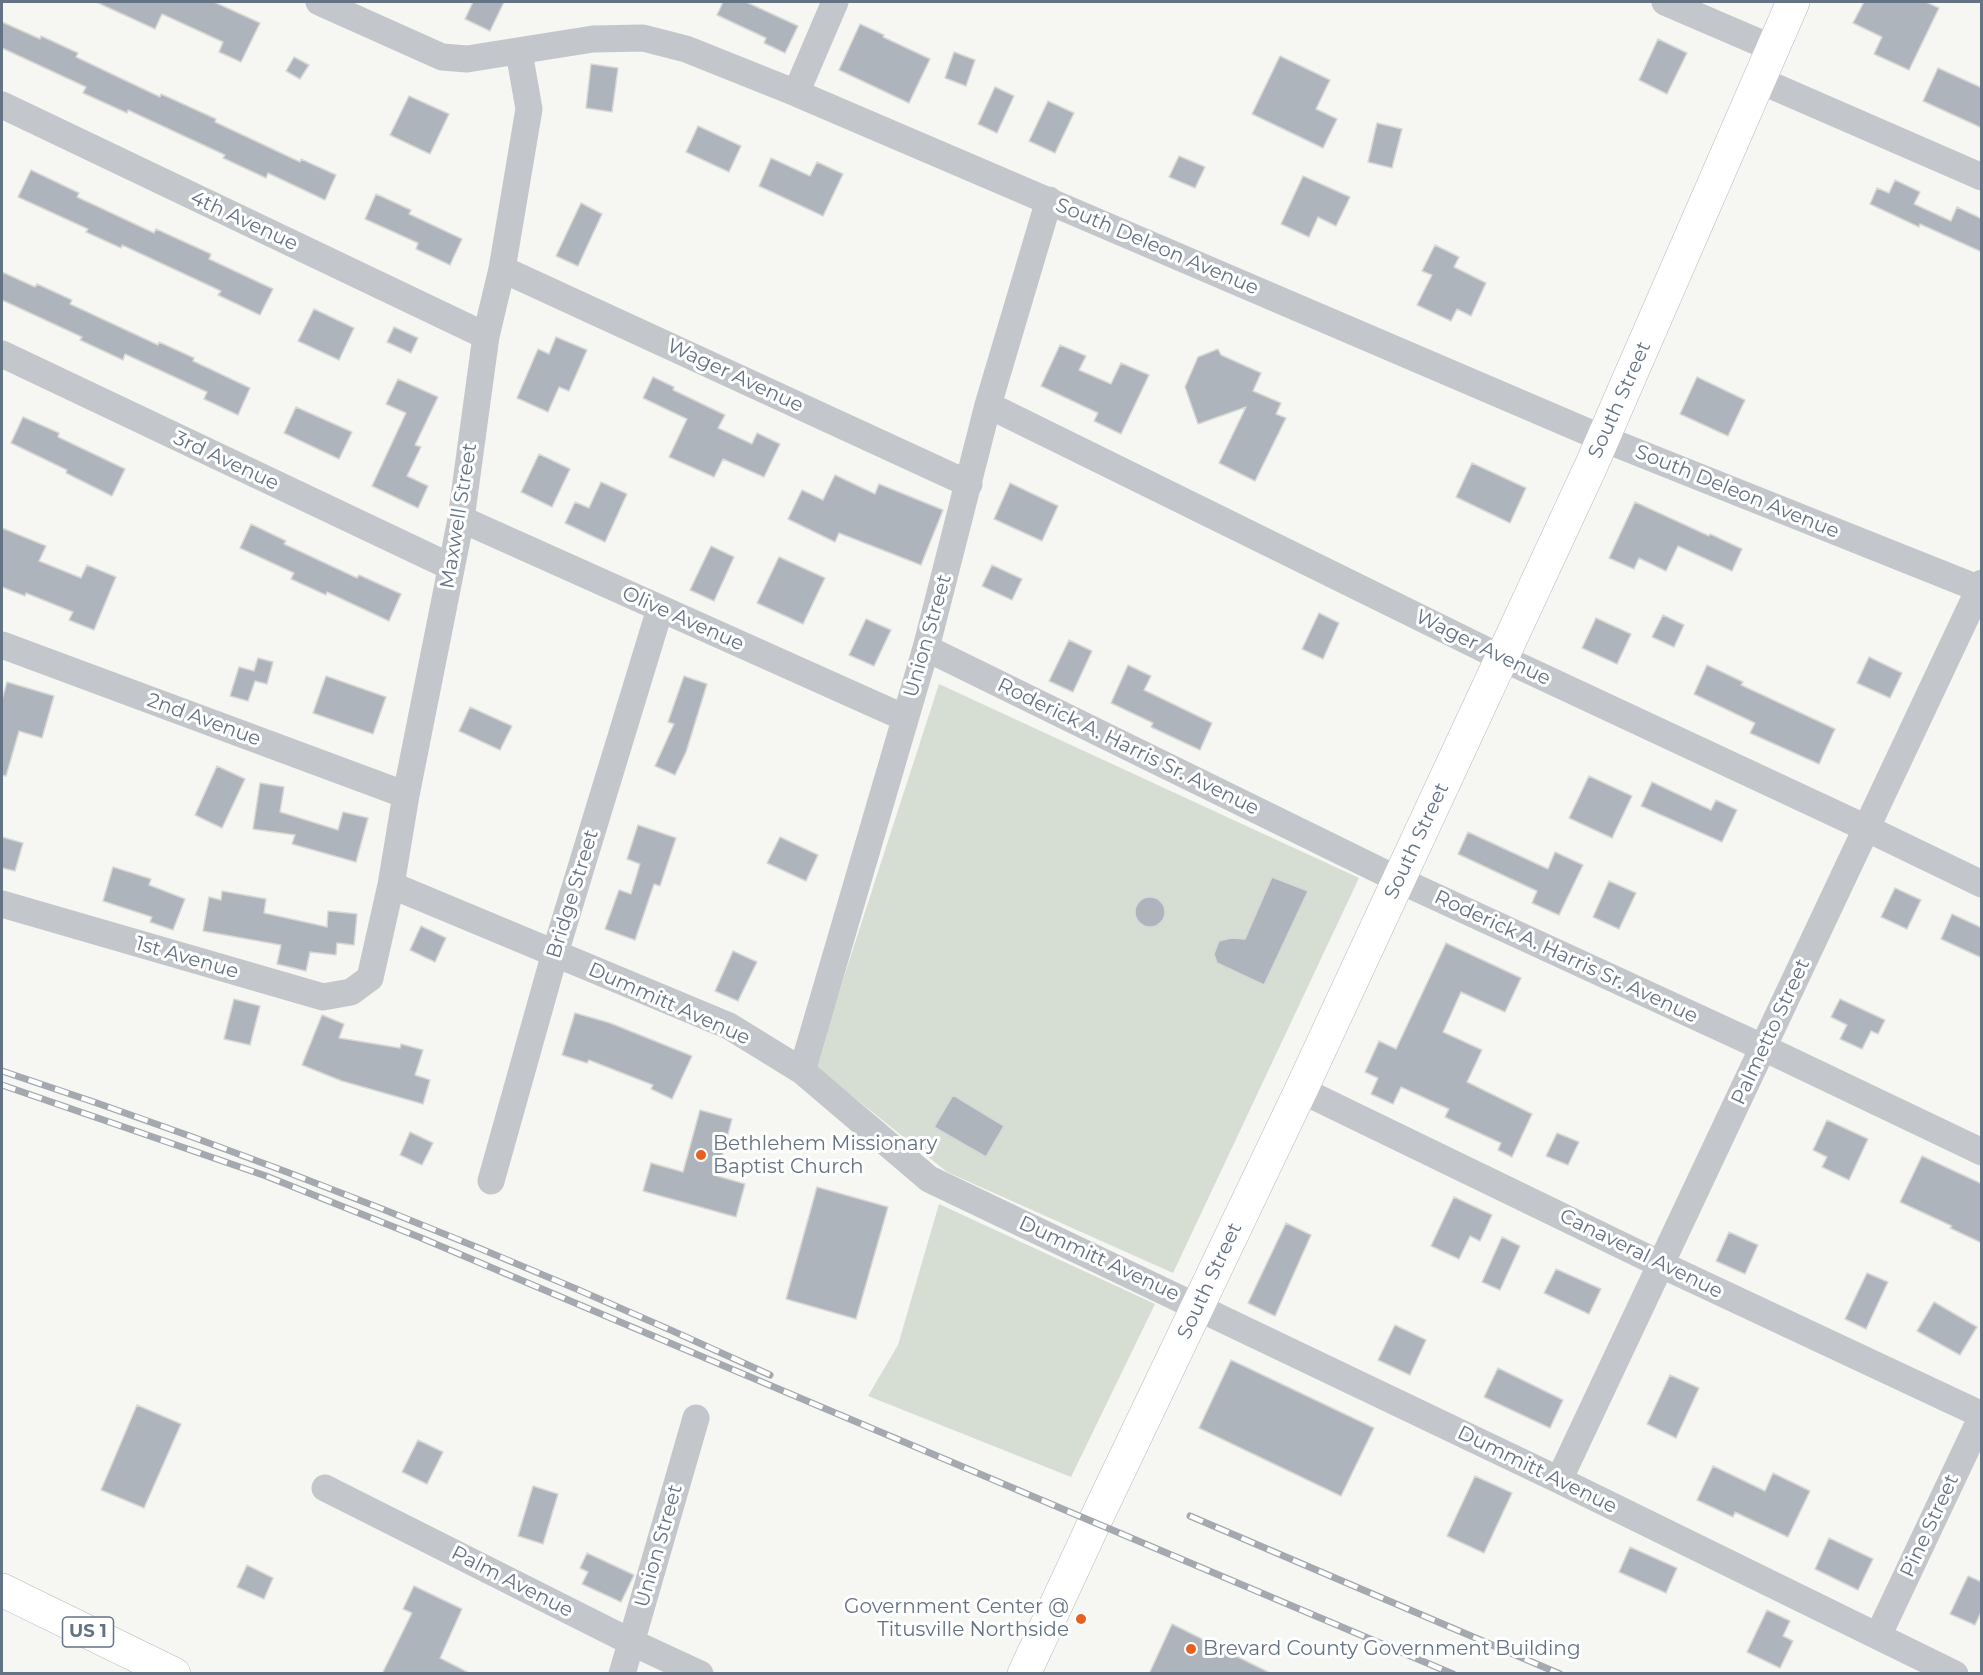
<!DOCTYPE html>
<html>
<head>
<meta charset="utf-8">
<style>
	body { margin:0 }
	#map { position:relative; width:1983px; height:1675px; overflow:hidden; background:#f6f6f2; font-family:Montserrat,sans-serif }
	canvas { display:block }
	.frame { position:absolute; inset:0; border:3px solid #647384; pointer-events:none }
</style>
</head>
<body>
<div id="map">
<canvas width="1983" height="1675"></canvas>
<div class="frame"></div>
</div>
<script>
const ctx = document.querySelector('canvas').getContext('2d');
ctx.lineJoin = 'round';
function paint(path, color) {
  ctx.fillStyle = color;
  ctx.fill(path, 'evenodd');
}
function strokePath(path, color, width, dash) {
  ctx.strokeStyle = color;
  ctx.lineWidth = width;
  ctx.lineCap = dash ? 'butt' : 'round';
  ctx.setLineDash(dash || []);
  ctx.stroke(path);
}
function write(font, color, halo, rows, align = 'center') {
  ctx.font = font + ' Montserrat,sans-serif';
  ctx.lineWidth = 6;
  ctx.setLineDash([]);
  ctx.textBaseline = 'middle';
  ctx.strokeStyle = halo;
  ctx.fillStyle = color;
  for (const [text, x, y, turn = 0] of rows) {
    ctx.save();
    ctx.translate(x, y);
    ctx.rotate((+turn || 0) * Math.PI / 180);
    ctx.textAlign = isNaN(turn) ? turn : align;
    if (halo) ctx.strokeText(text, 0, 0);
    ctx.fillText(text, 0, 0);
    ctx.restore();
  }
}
const green = new Path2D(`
	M 939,684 L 1359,878 L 1173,1273 L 947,1172 L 815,1066 Z
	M 939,1204 L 1155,1304 L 1071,1477 L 868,1396 L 898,1345 Z`);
const building = new Path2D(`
	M 96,2 L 214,2 L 260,23 L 241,62 L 219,52 L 223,42 L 162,14 L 155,29 Z
	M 473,2 L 504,2 L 490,31 L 465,19 Z
	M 723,2 L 746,2 L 798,26 L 785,53 L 764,43 L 766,38 L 717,15 Z
	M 1864,2 L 1926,2 L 1939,8 L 1909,70 L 1874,54 L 1882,37 L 1853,23 Z
	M 2,22 L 40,39 L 41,36 L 78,53 L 76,57 L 160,97 L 161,94 L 216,119 L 215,122 L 300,162 L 301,159 L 336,175 L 325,200 L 268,173 L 266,178 L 223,158 L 225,155 L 128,110 L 127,113 L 83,93 L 86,87 L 2,48 Z
	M 860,24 L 884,35 L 883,37 L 930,59 L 909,103 L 839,70 Z
	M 1658,39 L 1687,53 L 1667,94 L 1639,80 Z
	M 954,52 L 975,60 L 966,86 L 945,78 Z
	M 1280,56 L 1330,80 L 1316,109 L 1337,119 L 1323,148 L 1252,114 Z
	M 294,57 L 309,65 L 300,79 L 286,71 Z
	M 591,64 L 618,68 L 612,112 L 586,108 Z
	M 1938,68 L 1982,88 L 1982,128 L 1923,101 Z
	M 995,87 L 1014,96 L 997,133 L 978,124 Z
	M 409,96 L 449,114 L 430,154 L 390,135 Z
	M 1048,101 L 1074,113 L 1055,153 L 1029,141 Z
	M 1377,123 L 1402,129 L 1392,168 L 1368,162 Z
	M 698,126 L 741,146 L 729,172 L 686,152 Z
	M 1179,156 L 1205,167 L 1195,188 L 1169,177 Z
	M 771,158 L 810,176 L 817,162 L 843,174 L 823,216 L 759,186 Z
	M 31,170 L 79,193 L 77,197 L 154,233 L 156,229 L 211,254 L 209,259 L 273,289 L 260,315 L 218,295 L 221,291 L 122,245 L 121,248 L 86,232 L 88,229 L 18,197 Z
	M 1303,176 L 1350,197 L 1336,226 L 1318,217 L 1309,237 L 1281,224 Z
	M 1895,180 L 1920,192 L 1914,204 L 1951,221 L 1957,207 L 1982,219 L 1982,252 L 1920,224 L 1919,227 L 1870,204 L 1877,188 L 1889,193 Z
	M 376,194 L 411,210 L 409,214 L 462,239 L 450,265 L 416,249 L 418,243 L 365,219 Z
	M 581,203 L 602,214 L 578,266 L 556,256 Z
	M 1435,245 L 1459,257 L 1454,267 L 1486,283 L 1471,316 L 1457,309 L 1451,321 L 1417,305 L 1432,275 L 1422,271 Z
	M 2,272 L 35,287 L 37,284 L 72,300 L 70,304 L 158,345 L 159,342 L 194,358 L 193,361 L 250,388 L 238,415 L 204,399 L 207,392 L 125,354 L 123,360 L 80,340 L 82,337 L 2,300 Z
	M 314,309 L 354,328 L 339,360 L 298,341 Z
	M 394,327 L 418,338 L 411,353 L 387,342 Z
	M 556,337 L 587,350 L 569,391 L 559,387 L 548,412 L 517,398 L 538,349 L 549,354 Z
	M 1060,345 L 1086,356 L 1079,370 L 1111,384 L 1121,363 L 1149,375 L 1121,434 L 1094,421 L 1098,413 L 1041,386 Z
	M 1218,349 L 1221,355 L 1261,373 L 1253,391 L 1281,403 L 1276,414 L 1286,418 L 1255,481 L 1219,463 L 1246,407 L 1198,424 L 1185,387 L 1198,357 Z
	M 653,377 L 674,387 L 673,390 L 725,415 L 718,428 L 752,444 L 757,433 L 780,444 L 764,477 L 723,459 L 714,477 L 669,457 L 687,419 L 643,398 Z
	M 1697,377 L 1745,400 L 1728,436 L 1680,414 Z
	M 398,379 L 438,397 L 415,445 L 421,447 L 407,476 L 428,486 L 418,508 L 372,486 L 406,413 L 386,404 Z
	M 296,407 L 352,432 L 339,459 L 284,433 Z
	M 23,417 L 59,433 L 58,437 L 125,469 L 112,496 L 66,473 L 67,470 L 11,443 Z
	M 539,454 L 570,469 L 552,507 L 521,492 Z
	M 1472,463 L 1526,488 L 1510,523 L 1456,497 Z
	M 835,475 L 875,494 L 879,484 L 943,510 L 921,565 L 839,533 L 835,542 L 788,519 L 802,490 L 823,500 Z
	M 601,482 L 627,494 L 605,542 L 565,523 L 575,502 L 589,508 Z
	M 1010,483 L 1058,506 L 1042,541 L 994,519 Z
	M 1635,502 L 1709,536 L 1710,534 L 1742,549 L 1732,571 L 1678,546 L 1666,571 L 1639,558 L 1634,569 L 1609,558 Z
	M 251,524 L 286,541 L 284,544 L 357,578 L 359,575 L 401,594 L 389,621 L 327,592 L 326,595 L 291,579 L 294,573 L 240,548 Z
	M 2,528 L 46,546 L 39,561 L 81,578 L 87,565 L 116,577 L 94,630 L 69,620 L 73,612 L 26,593 L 25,596 L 2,587 Z
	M 711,546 L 734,557 L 714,601 L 690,590 Z
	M 779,557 L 825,578 L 803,624 L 757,603 Z
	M 992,565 L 1022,579 L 1012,600 L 982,586 Z
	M 1319,613 L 1339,623 L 1323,659 L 1302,649 Z
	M 1663,615 L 1684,625 L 1674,647 L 1652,637 Z
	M 1596,618 L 1631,634 L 1617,664 L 1582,648 Z
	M 866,619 L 891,630 L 874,666 L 849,655 Z
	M 1069,640 L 1092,651 L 1073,692 L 1049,681 Z
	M 1869,657 L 1902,673 L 1890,698 L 1857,683 Z
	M 258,658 L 273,662 L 267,684 L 255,681 L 248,701 L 230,696 L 239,667 L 254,671 Z
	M 1128,665 L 1151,676 L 1144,690 L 1212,723 L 1200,750 L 1151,727 L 1153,723 L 1111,703 Z
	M 1707,665 L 1743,682 L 1741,685 L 1835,729 L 1819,764 L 1750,733 L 1755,723 L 1694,694 Z
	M 326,676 L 386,697 L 373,734 L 313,713 Z
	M 684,676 L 707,684 L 686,752 L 675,775 L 655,766 L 674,724 L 668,722 Z
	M 7,682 L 54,696 L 42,738 L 19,731 L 6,776 L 2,775 L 2,700 Z
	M 470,707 L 512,726 L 500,750 L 459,731 Z
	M 217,766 L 245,779 L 222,828 L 195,815 Z
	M 1589,776 L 1632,796 L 1612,838 L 1569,818 Z
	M 1652,782 L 1711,810 L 1716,800 L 1737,810 L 1722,842 L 1641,806 Z
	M 260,783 L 284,787 L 280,812 L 338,830 L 343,812 L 368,818 L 356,862 L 292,844 L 295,835 L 253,829 Z
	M 638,825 L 676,838 L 660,886 L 654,884 L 635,940 L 605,929 L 619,890 L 631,894 L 640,864 L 627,859 Z
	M 1468,832 L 1548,869 L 1555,852 L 1583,865 L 1559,915 L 1532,903 L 1537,891 L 1458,854 Z
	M 2,837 L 23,843 L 15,871 L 2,868 Z
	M 780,837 L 818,855 L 806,881 L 767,863 Z
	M 113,867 L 151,879 L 149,885 L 185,899 L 173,930 L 150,922 L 152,917 L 103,901 Z
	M 1272,877 L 1308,891 L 1264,985 L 1217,963 L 1214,954 L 1219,941 L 1231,938 L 1245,939 Z
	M 1609,881 L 1636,893 L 1619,929 L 1593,917 Z
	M 1895,888 L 1921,900 L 1907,929 L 1881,917 Z
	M 222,891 L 266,899 L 264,913 L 327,927 L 328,911 L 357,914 L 354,945 L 337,943 L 336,955 L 310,952 L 306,971 L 277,964 L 281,945 L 203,931 L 209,897 L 221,900 Z
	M1135 912a15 15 0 1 1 30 0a15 15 0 1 1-30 0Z
	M 1952,914 L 1982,928 L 1982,958 L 1941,939 Z
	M 421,926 L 446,938 L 435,962 L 410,950 Z
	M 1446,943 L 1521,978 L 1505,1012 L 1461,992 L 1443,1032 L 1482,1050 L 1467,1082 L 1532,1114 L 1512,1157 L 1498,1150 L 1501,1143 L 1445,1117 L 1449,1109 L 1401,1087 L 1393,1104 L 1371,1094 L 1378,1078 L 1365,1072 L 1379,1041 L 1396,1049 Z
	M 733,951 L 757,962 L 738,1001 L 715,991 Z
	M 234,999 L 260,1006 L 250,1045 L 224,1039 Z
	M 1840,999 L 1885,1020 L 1878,1034 L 1871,1031 L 1862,1049 L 1840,1039 L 1847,1025 L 1831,1017 Z
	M 575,1013 L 610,1023 L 692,1056 L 672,1099 L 651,1089 L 653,1085 L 589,1060 L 587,1063 L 562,1055 Z
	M 322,1015 L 344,1024 L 339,1038 L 400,1048 L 401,1044 L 423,1050 L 415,1075 L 430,1080 L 423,1104 L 342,1081 L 302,1065 Z
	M 953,1095 L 1004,1126 L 986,1157 L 934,1127 Z
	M 700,1110 L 732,1119 L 717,1176 L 745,1184 L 736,1217 L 643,1191 L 651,1163 L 683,1172 Z
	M 1827,1120 L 1868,1139 L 1849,1180 L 1822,1167 L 1827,1157 L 1813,1150 Z
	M 410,1132 L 433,1143 L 422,1165 L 400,1155 Z
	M 1557,1133 L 1579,1142 L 1568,1165 L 1546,1156 Z
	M 1922,1156 L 1982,1184 L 1982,1243 L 1950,1228 L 1952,1226 L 1900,1202 Z
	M 817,1187 L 888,1207 L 856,1319 L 786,1299 Z
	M 1454,1197 L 1492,1215 L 1480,1241 L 1470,1236 L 1459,1259 L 1431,1246 Z
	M 1286,1223 L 1311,1235 L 1275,1316 L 1248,1303 Z
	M 1729,1232 L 1758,1245 L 1745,1274 L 1716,1261 Z
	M 1502,1237 L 1520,1246 L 1500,1290 L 1482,1282 Z
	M 1556,1269 L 1601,1289 L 1589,1314 L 1544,1293 Z
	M 1867,1273 L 1888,1282 L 1866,1329 L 1845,1319 Z
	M 1934,1302 L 1977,1327 L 1960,1355 L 1917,1331 Z
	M 1395,1325 L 1426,1340 L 1410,1375 L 1378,1360 Z
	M 1231,1360 L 1374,1428 L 1341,1496 L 1199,1428 Z
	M 1498,1368 L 1563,1400 L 1550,1428 L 1484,1397 Z
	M 1670,1375 L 1699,1388 L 1676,1438 L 1647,1424 Z
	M 137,1405 L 181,1424 L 144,1508 L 101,1490 Z
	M 418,1440 L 443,1452 L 427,1484 L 402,1472 Z
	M 1713,1466 L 1765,1491 L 1773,1473 L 1810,1491 L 1788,1537 L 1735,1512 L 1733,1517 L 1697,1500 Z
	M 1475,1476 L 1512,1493 L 1484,1553 L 1447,1536 Z
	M 533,1486 L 558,1494 L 543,1544 L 518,1536 Z
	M 1829,1538 L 1873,1559 L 1858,1590 L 1815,1569 Z
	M 1630,1547 L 1677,1568 L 1666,1593 L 1619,1572 Z
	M 587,1553 L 634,1575 L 621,1602 L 582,1584 L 588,1572 L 580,1568 Z
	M 247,1565 L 273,1578 L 264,1599 L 237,1587 Z
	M 1968,1576 L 1982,1582 L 1982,1610 L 1975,1625 L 1950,1614 Z
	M 414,1586 L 462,1609 L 440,1658 L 471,1674 L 382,1674 L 412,1613 L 403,1609 Z
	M 1767,1610 L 1790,1621 L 1783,1636 L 1793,1641 L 1780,1668 L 1747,1652 Z
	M 1172,1624 L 1272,1674 L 1149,1674 Z`);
const minor = new Path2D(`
	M 319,2 L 442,57 L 467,59 L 593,39 L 643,38 L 686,49 L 796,93 L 1604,439 L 1982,590
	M 1665,2 L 1772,48
	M 1759,80 L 1982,177
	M 796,93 L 835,2
	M 2,105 L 486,336
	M 502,269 L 969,484
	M 2,354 L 451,567
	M 988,405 L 1502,658 L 1866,828 L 1982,884
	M 461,519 L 905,718
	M 2,645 L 406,795
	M 926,648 L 1399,880 L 1764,1048 L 1982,1152
	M 391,885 L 729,1026 L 802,1071 L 929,1179 L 1559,1480 L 1955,1674
	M 2,904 L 323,997 L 351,992 L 370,978 L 391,885 L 406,795 L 461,519 L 486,336 L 502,269 L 529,109 L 519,52
	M 802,1071 L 926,648 L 988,405 L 1049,200
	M 1301,1090 L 1660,1264 L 1982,1415
	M 491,1181 L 555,953 L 660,609
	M 1559,1480 L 1982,583
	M 325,1488 L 631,1642 L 700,1674
	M 1878,1636 L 1982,1416
	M 622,1674 L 696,1418`);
const major = new Path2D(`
	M 2,1590 L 174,1674
	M 1024,1674 L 1095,1521 L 1301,1090 L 1591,466 L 1793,2`);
const rail = new Path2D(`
	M 2,1071 C 263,1157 520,1260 770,1375
	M 2,1085 L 266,1176 L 419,1237 L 1453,1674
	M 1190,1516 L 1560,1674`);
const markers = [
	[701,1155,6,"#e95f1f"],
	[1081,1619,6,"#e95f1f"],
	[1191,1649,6,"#e95f1f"]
];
const shields = [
	[88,1632,51]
];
const shieldNames = [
	["US 1",88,1632]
];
const streetNames = [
	["4th Avenue",244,221,25],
	["South Deleon Avenue",1157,247,23],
	["Wager Avenue",735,376,25],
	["South Street",1620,400,-66],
	["3rd Avenue",226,461,25],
	["South Deleon Avenue",1737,492,22],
	["Maxwell Street",459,516,-81],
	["Olive Avenue",683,619,24],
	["Union Street",928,636,-74],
	["Wager Avenue",1483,648,26],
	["2nd Avenue",204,720,20],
	["Roderick A. Harris Sr. Avenue",1128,747,26],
	["South Street",1417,841,-65],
	["Bridge Street",573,894,-73],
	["Roderick A. Harris Sr. Avenue",1566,957,25],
	["1st Avenue",187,958,16],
	["Dummitt Avenue",669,1004,24],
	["Palmetto Street",1771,1032,-65],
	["Canaveral Avenue",1641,1254,26],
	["Dummitt Avenue",1099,1259,25],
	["South Street",1210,1281,-65],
	["Dummitt Avenue",1537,1470,26],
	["Pine Street",1930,1526,-65],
	["Union Street",659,1546,-74],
	["Palm Avenue",512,1582,27]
];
const poiNames = [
	["Bethlehem Missionary",713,1144],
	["Baptist Church",713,1167],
	["Government Center @",1069,1607,"right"],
	["Titusville Northside",1069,1630,"right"],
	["Brevard County Government Building",1203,1649]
];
paint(green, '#d6ddd3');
paint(building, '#aeb4bb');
strokePath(building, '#d7d7d5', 1.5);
strokePath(major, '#b6babe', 34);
strokePath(minor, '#c3c6ca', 27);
strokePath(major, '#fff', 33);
strokePath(rail, '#a3a9af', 7);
strokePath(rail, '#fff', 4.5, [14]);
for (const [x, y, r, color] of markers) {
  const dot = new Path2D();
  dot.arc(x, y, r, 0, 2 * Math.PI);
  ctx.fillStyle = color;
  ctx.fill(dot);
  strokePath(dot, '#fff', 2);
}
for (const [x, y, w] of shields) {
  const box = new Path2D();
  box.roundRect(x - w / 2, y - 15, w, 30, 4.5);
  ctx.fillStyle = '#fff';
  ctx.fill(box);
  strokePath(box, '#647384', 1.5);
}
write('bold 18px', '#647384', null, shieldNames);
write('20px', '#647384', '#fff', streetNames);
write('20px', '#647384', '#fff', poiNames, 'left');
</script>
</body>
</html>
